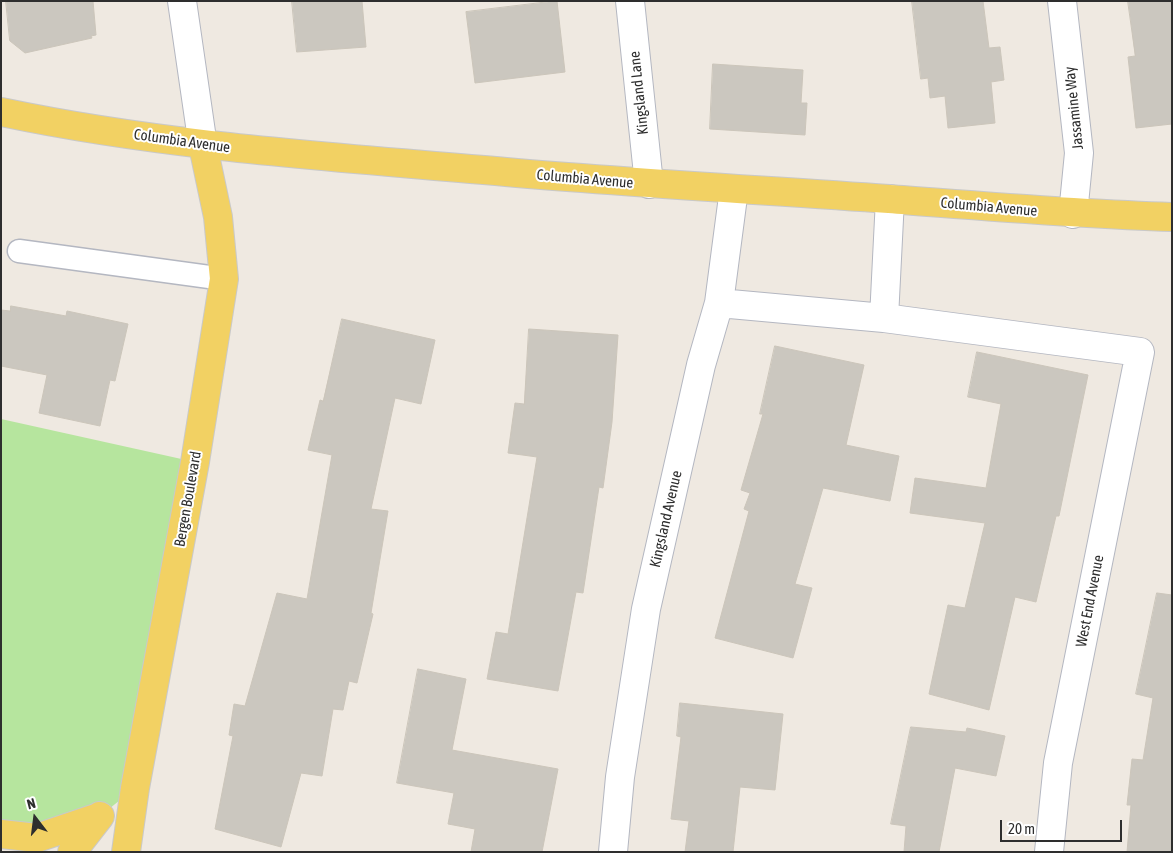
<!DOCTYPE html>
<html>
<head>
<meta charset="utf-8">
<style>
	body { margin:0 }
	#map { position:relative; width:1173px; height:853px; overflow:hidden; background:#efe9e1; font-family:"Asap Condensed",sans-serif }
	canvas { display:block }
	.frame { position:absolute; inset:0; border:2px solid #2e2e2e; pointer-events:none }
	.north { position:absolute; left:10px; top:793px; width:50px; height:50px; -webkit-text-stroke:4px #fff; paint-order:stroke; rotate:345deg; font-size:14px; font-weight:700; line-height:20px; text-align:center; color:#2e2e2e }
	.north::after { content:''; display:block; margin:auto; width:18px; height:22px; background:#2e2e2e; clip-path:polygon(50% 0,100% 100%,50% 72%,0 100%) }
	.scale { position:absolute; left:1000px; top:820px; width:122px; height:22px; box-sizing:border-box; border:2px solid #2e2e2e; border-top:0; padding-left:6px; font-size:15px; line-height:18px; white-space:nowrap; color:#2e2e2e; -webkit-text-stroke:4px #fff; paint-order:stroke }
</style>
</head>
<body>
<div id="map">
<canvas width="1173" height="853"></canvas>
<div class="frame"></div>
<div class="north">N</div>
<div class="scale">20 m</div>
</div>
<script>
const ctx = document.querySelector('canvas').getContext('2d');
ctx.lineJoin = 'round';
function paint(path, color) {
  ctx.fillStyle = color;
  ctx.fill(path, 'evenodd');
}
function strokePath(path, color, width, dash) {
  ctx.strokeStyle = color;
  ctx.lineWidth = width;
  ctx.lineCap = dash ? 'butt' : 'round';
  ctx.setLineDash(dash || []);
  ctx.stroke(path);
}
function write(font, color, halo, rows, align = 'center') {
  ctx.font = font + ' "Asap Condensed",sans-serif';
  ctx.lineWidth = 4;
  ctx.setLineDash([]);
  ctx.textBaseline = 'middle';
  ctx.strokeStyle = halo;
  ctx.fillStyle = color;
  for (const [text, x, y, turn = 0] of rows) {
    ctx.save();
    ctx.translate(x, y);
    ctx.rotate((+turn || 0) * Math.PI / 180);
    ctx.textAlign = isNaN(turn) ? turn : align;
    if (halo) ctx.strokeText(text, 0, 0);
    ctx.fillText(text, 0, 0);
    ctx.restore();
  }
}
const green = new Path2D(`
	M 1,419 L 195,462 L 135,788 L 99,817 L 1,834 Z`);
const building = new Path2D(`
	M 6,1 L 93,1 L 96,35 L 91,36 L 92,38 L 25,53 L 10,41 Z
	M 292,1 L 362,1 L 366,47 L 297,52 Z
	M 557,1 L 565,72 L 475,83 L 466,12 Z
	M 912,1 L 983,1 L 989,48 L 1000,47 L 1004,80 L 991,82 L 995,123 L 948,128 L 945,96 L 930,98 L 928,78 L 921,79 Z
	M 1128,1 L 1172,1 L 1172,124 L 1136,128 L 1128,57 L 1135,56 Z
	M 713,64 L 803,70 L 801,103 L 807,103 L 805,135 L 710,129 Z
	M 11,306 L 66,316 L 67,311 L 128,324 L 115,381 L 110,380 L 100,426 L 39,413 L 47,375 L 1,366 L 1,310 L 10,311 Z
	M 342,319 L 435,340 L 421,404 L 395,398 L 371,509 L 388,511 L 371,613 L 373,614 L 357,683 L 349,681 L 343,710 L 333,709 L 322,776 L 301,773 L 281,847 L 215,829 L 233,736 L 229,735 L 234,704 L 245,706 L 277,593 L 307,599 L 332,455 L 308,450 L 320,400 L 323,401 Z
	M 529,329 L 618,335 L 612,422 L 603,488 L 599,487 L 583,593 L 576,592 L 558,691 L 487,679 L 496,632 L 508,634 L 537,457 L 508,453 L 515,403 L 524,404 Z
	M 775,346 L 864,365 L 846,445 L 899,456 L 890,501 L 823,488 L 795,584 L 812,588 L 793,658 L 715,638 L 749,511 L 744,509 L 750,493 L 741,490 L 763,414 L 760,414 Z
	M 977,352 L 1088,375 L 1059,516 L 1056,516 L 1036,602 L 1015,597 L 989,710 L 929,694 L 948,605 L 965,608 L 985,523 L 910,513 L 915,478 L 986,488 L 1001,404 L 968,397 Z
	M 1157,593 L 1172,595 L 1172,852 L 1127,852 L 1131,805 L 1127,805 L 1132,759 L 1143,760 L 1153,698 L 1136,694 Z
	M 418,669 L 466,679 L 452,750 L 558,769 L 542,852 L 471,852 L 475,829 L 448,824 L 454,793 L 397,783 Z
	M 680,703 L 783,714 L 775,790 L 740,787 L 733,852 L 685,852 L 689,821 L 671,819 L 681,737 L 677,736 Z
	M 911,727 L 966,732 L 967,728 L 1005,736 L 996,776 L 955,768 L 939,852 L 904,852 L 906,826 L 891,824 Z`);
const service = new Path2D(`
	M 19,251 L 224,279`);
const minor = new Path2D(`
	M 182,1 L 203,146
	M 630,1 L 649,184
	M 1062,1 L 1079,153 L 1073,214
	M 719,303 L 884,318 L 1140,352 L 1058,763 L 1049,852
	M 884,318 L 890,199
	M 613,852 L 620,777 L 646,609 L 701,365 L 719,303 L 734,189`);
const primary = new Path2D(`
	M 1,112 C 167,147 337,157 506,172 C 633,183 761,190 889,199 C 983,206 1077,214 1172,217
	M 1,834 L 37,838 L 99,817
	M 72,852 L 100,816
	M 126,852 L 135,788 L 195,462 L 224,279 L 218,217 L 203,146`);
const streetNames = [
	["Kingsland Lane",639,93,-96],
	["Jassamine Way",1074,108,-96],
	["Columbia Avenue",182,141,8],
	["Columbia Avenue",585,179,5],
	["Columbia Avenue",989,207,5],
	["Bergen Boulevard",188,499,-80],
	["Kingsland Avenue",666,519,-77],
	["West End Avenue",1090,601,-79]
];
paint(green, '#b6e59e');
paint(building, '#cbc7bf');
strokePath(building, '#cbc5ba', 1);
strokePath(service, '#b4b7c1', 25);
strokePath(minor, '#b4b7c1', 30);
strokePath(primary, '#c9c9c9', 30);
strokePath(service, '#fff', 22);
strokePath(minor, '#fff', 28);
strokePath(primary, '#f2d163', 28);
write('15px', '#2e2e2e', '#fff', streetNames);
</script>
</body>
</html>
